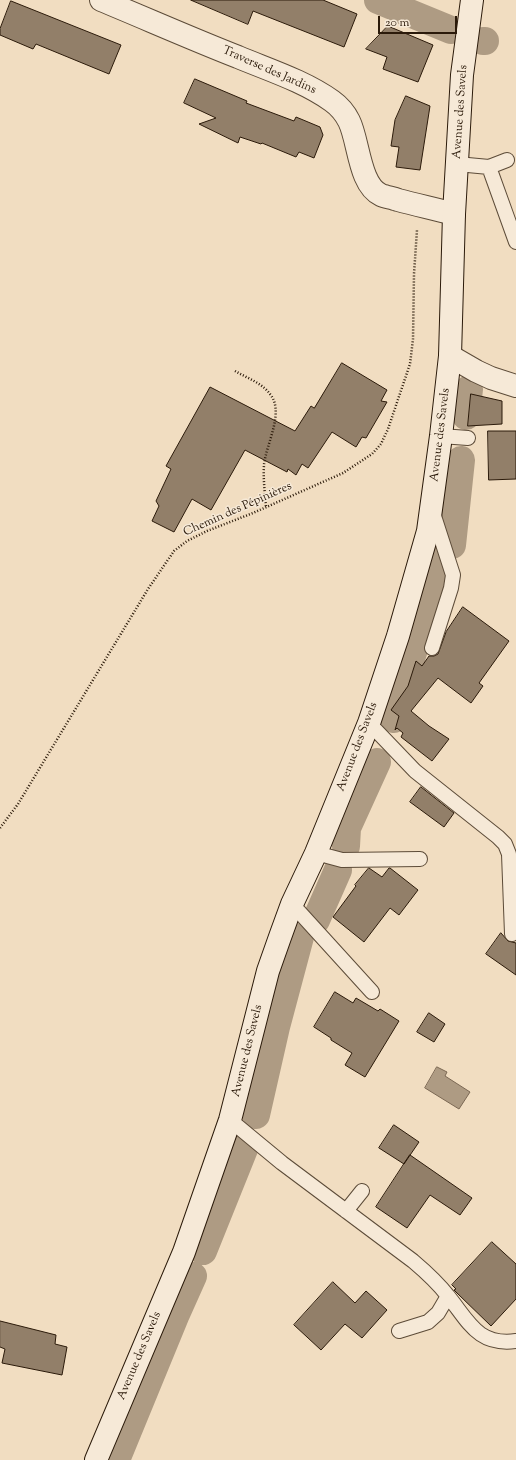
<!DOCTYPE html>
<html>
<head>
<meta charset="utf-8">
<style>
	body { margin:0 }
	#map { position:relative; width:516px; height:1460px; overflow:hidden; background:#f1ddc1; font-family:"Sorts Mill Goudy",serif }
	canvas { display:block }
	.scale { position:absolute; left:378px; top:16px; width:79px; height:18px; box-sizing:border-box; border:2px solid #2b1a0a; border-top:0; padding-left:5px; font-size:12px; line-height:14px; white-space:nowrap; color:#2b1a0a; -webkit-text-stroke:3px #f6e9d7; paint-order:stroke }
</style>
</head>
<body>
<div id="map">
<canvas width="516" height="1460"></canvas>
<div class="scale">20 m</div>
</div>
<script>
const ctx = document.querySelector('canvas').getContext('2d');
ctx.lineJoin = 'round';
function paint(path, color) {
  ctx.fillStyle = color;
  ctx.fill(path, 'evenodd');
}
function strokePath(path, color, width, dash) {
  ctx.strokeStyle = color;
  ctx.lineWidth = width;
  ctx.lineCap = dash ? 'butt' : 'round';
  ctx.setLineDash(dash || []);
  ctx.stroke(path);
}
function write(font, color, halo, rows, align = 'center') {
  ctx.font = font + ' "Sorts Mill Goudy",serif';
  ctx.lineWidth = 3;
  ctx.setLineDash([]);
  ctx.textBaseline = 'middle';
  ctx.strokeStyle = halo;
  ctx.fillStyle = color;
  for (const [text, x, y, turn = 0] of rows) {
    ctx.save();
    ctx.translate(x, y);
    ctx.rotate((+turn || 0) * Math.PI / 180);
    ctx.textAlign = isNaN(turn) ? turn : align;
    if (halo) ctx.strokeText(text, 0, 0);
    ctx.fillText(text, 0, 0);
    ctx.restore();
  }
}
const water = new Path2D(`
	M 437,1067 L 447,1072 L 445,1076 L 470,1092 L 459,1109 L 425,1088 Z`);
const canal = new Path2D(`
	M 378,0 L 451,30
	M 483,41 L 485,41
	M 466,416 L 469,389
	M 452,545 L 461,460
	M 394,719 L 416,642 L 436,558
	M 346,846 L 347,828 L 377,762
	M 316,920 L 338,870
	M 256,1115 L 276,1027 L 300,937
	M 203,1251 L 246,1144
	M 116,1460 L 176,1314 L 193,1276`);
const building = new Path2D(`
	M 191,0 L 323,0 L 357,14 L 344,47 L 253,11 L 248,24 Z
	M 11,1 L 121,45 L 109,74 L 36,44 L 33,49 L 0,35 L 0,29 Z
	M 388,26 L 433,45 L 418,82 L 383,69 L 387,57 L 366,49 Z
	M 195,79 L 247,101 L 246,103 L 294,121 L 296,117 L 320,127 L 323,135 L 314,158 L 299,152 L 296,157 L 262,143 L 261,144 L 240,137 L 238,143 L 199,124 L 216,118 L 184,103 Z
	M 406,96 L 430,106 L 420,170 L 396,167 L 399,147 L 391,146 L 395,120 Z
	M 342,363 L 387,390 L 381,401 L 387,402 L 366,438 L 362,437 L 356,447 L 332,432 L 308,468 L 302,464 L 296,475 L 288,469 L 287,472 L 245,450 L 211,510 L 192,499 L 174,532 L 152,521 L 159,506 L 156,501 L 171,469 L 166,466 L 210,387 L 295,431 L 311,406 L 314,408 Z
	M 471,394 L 502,401 L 502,424 L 468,426 Z
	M 488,431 L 516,431 L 516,479 L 489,480 Z
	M 463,607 L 509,641 L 479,683 L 483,686 L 471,703 L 438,678 L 411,711 L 429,726 L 449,739 L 432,761 L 401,737 L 403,733 L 397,728 L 395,730 L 399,716 L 391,710 L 408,686 L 416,661 L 422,666 L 429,656 L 434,656 L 438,654 L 446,632 Z
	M 421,787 L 454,813 L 444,827 L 410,802 Z
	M 369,868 L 382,877 L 389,868 L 390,868 L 418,890 L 399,915 L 390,908 L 364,942 L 333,917 L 356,886 L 355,885 Z
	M 501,933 L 508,941 L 516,943 L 516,975 L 486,954 Z
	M 335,992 L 353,1003 L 356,998 L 378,1011 L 380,1009 L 399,1021 L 365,1077 L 345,1065 L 352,1053 L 331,1040 L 331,1038 L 314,1027 Z
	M 429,1013 L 445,1024 L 434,1042 L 417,1032 Z
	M 394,1125 L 419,1142 L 404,1164 L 379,1148 Z
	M 410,1155 L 472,1198 L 460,1215 L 430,1195 L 407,1228 L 376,1207 Z
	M 492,1242 L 516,1264 L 516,1299 L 491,1326 L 458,1294 L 454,1290 L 456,1289 L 452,1285 Z
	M 333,1282 L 355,1303 L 366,1291 L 387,1310 L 362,1338 L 345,1324 L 321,1350 L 294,1325 Z
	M 0,1321 L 56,1335 L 55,1344 L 67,1347 L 62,1375 L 2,1363 L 5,1349 L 0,1347 Z`);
const path = new Path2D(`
	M 235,371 C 247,378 262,383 270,394 C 285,412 266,444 264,465 C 263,479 265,494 266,508
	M 0,828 L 18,804 L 148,589 L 174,551 L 187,541 L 207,531 L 253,513 L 343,473 L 372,454 L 381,444 L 388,429 L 410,364 L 413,339 L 414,274 L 417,230`);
const lane = new Path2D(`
	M 457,164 L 489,167 L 516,242
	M 489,167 L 507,160
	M 441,436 L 468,438
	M 432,648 L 451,588 L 453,575 L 433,513
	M 369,723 L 415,771 L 498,837 L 505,844 L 509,854 L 512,934
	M 316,853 L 342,860 L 420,859
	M 292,904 L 372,992
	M 230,1120 L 282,1163 L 413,1261 C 426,1272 438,1283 448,1296 C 469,1322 478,1346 516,1341
	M 346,1211 L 362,1191
	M 399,1331 L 428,1322 L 438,1313 L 448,1296`);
const street = new Path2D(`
	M 101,0 C 147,19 192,39 238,57 C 269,70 304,81 332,101 C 339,106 345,113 349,121 C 359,141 359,185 381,195 C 386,197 393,198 398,200 C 417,205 435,209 454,214
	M 450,356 L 476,371 L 491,378 L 516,386`);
const secondary = new Path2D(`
	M 96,1460 L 184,1252 L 230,1120 L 268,971 L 280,937 L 292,904 L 316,853 L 369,723 L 398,636 L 428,531 L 441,436 L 450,356 L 454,214 L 462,75 L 472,0`);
const streetNames = [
	["Traverse des Jardins",269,71,24],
	["Avenue des Savels",461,112,-86],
	["Avenue des Savels",441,435,-83],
	["Chemin des Pépinières",238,510,-24],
	["Avenue des Savels",358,747,-69],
	["Avenue des Savels",248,1051,-76],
	["Avenue des Savels",140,1356,-67]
];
paint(water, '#ae9b83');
strokePath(water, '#7a6753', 1);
strokePath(canal, '#ae9b83', 28);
paint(building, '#927f69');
strokePath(building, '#2b1a0a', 1);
strokePath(lane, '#5c4b38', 16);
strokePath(street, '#5c4b38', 24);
strokePath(secondary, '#2b1a0a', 24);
strokePath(path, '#2b1a0a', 2.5, [1, 2]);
strokePath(lane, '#f6e9d7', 14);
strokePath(street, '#f6e9d7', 22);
strokePath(secondary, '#f6e9d7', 22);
write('12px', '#2b1a0a', '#f6e9d7', streetNames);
</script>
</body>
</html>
